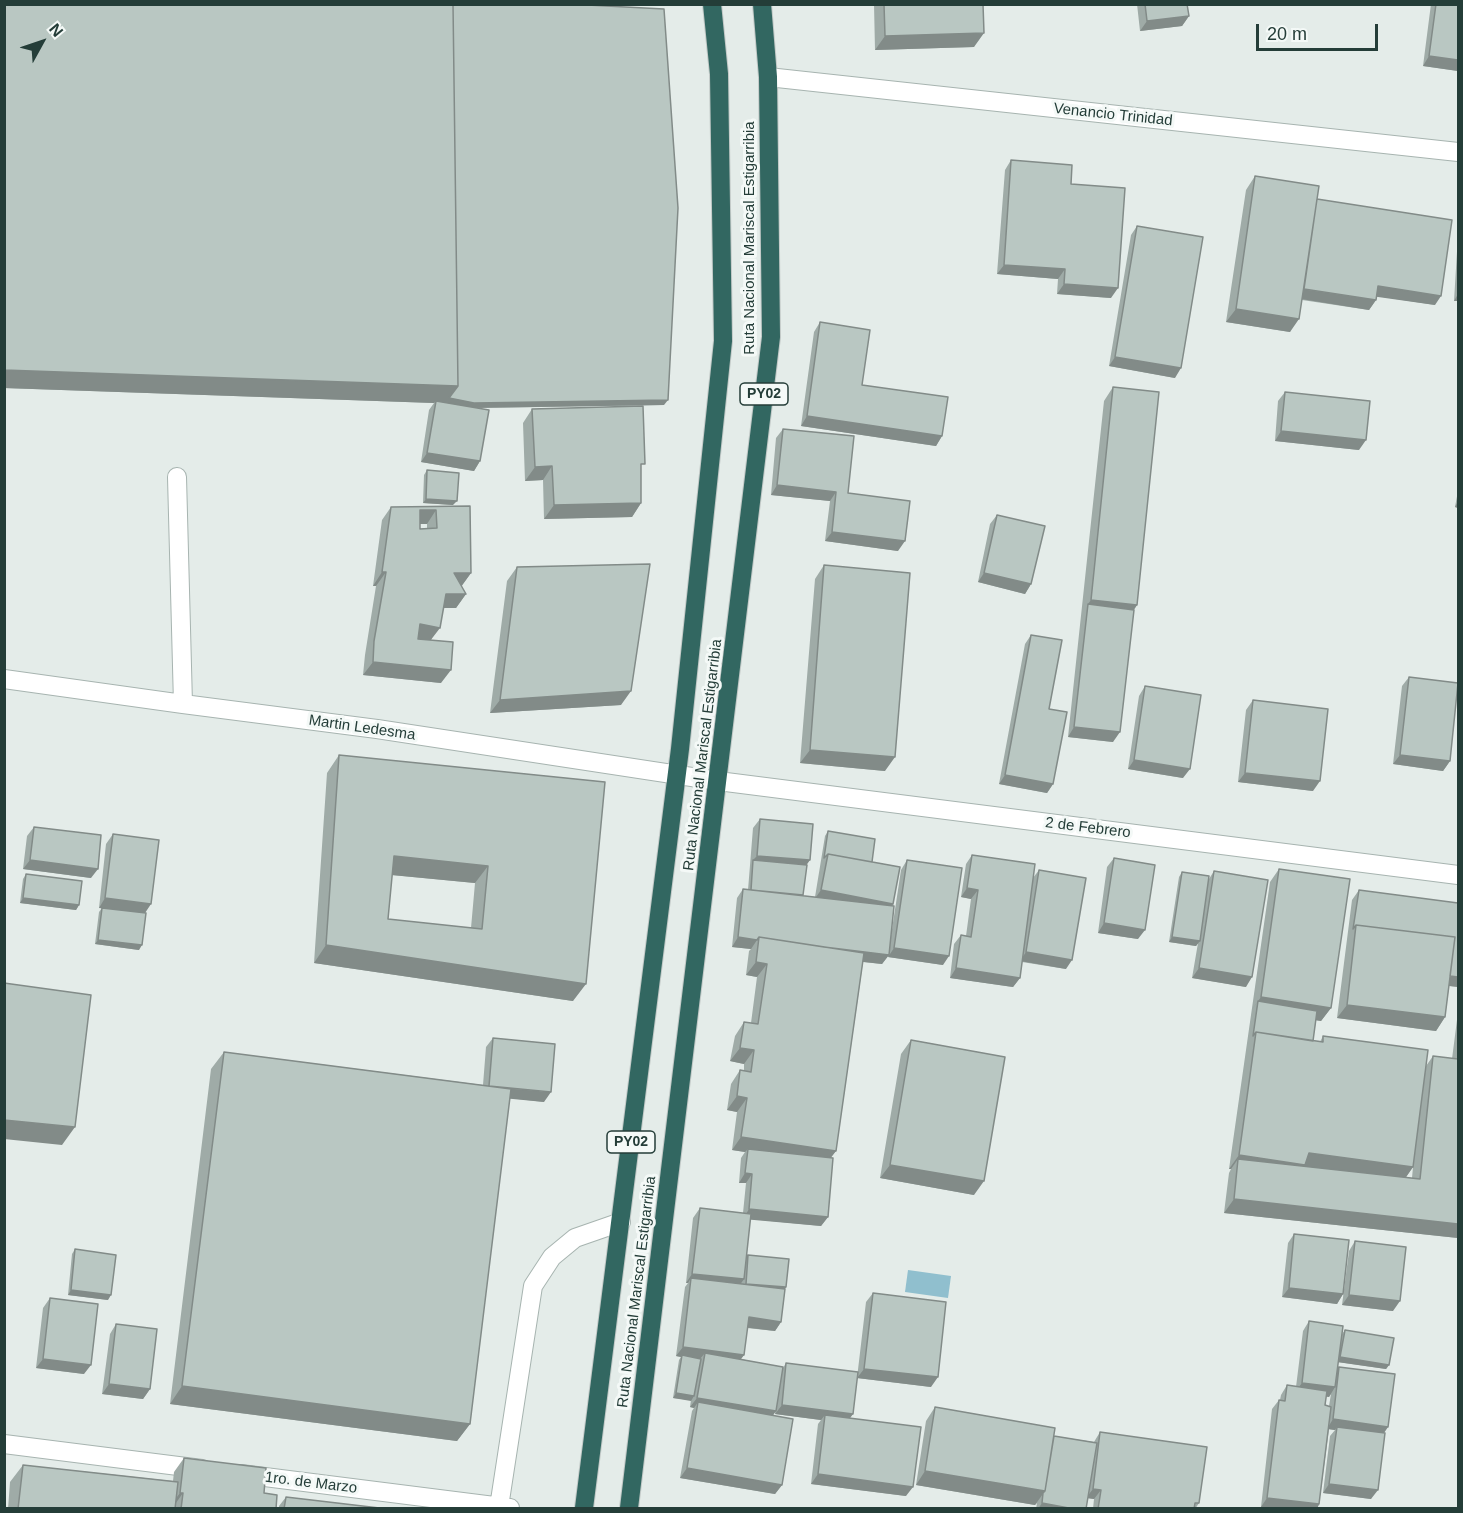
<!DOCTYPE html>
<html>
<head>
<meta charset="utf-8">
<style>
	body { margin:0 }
	#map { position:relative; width:1463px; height:1513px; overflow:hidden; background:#e4ece9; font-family:Helvetica,sans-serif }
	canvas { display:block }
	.frame { position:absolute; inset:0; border:6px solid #243d38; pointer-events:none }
	.north { position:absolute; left:12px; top:12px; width:60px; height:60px; -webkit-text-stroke:4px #f4f9f7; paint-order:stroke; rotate:50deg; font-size:16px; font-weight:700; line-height:24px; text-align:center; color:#243d38 }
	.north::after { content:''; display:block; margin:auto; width:21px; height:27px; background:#243d38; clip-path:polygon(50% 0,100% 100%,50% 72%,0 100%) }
	.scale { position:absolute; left:1256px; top:24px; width:122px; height:27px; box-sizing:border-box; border:3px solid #243d38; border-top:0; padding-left:8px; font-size:18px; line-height:21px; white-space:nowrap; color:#243d38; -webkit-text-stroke:4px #f4f9f7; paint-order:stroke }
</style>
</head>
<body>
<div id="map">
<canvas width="1463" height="1513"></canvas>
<div class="frame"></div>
<div class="north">N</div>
<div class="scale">20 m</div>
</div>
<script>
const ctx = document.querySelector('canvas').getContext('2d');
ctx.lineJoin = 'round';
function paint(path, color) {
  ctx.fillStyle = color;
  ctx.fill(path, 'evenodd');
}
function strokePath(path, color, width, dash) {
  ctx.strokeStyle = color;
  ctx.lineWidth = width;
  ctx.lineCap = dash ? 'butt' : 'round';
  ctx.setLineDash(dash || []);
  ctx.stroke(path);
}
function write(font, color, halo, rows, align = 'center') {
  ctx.font = font + ' Helvetica,sans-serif';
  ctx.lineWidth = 6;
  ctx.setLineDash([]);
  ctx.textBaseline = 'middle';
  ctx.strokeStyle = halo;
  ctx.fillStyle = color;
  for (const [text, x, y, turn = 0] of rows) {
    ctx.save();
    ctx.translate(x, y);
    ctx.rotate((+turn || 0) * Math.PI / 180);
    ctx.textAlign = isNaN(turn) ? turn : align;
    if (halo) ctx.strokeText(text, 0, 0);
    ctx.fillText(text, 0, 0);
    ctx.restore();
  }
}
const water = new Path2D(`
	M 908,1270 L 951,1276 L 948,1298 L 905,1292 Z`);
const minor = new Path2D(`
	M 768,77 L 1458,152
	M 177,477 L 183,704
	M 4,679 L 183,704 L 377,729 L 718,781 L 1458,875
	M 4,1444 L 202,1469
	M 241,1474 L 510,1508
	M 499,1507 L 533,1286 L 552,1257 L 575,1238 L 621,1222`);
const highway = new Path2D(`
	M 584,1508 L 680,749 L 723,341 L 719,74 L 712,4
	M 629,1508 L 771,337 L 768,77 L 762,4`);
const wall = new Path2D(`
	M 4,4 L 664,405 L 479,408 L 480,461 L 474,471 L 421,462 L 429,410 L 434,403 L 4,388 Z
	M 874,4 L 983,4 L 974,47 L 875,50 Z
	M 1137,4 L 1187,4 L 1189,16 L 1182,26 L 1140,31 Z
	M 1431,4 L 1458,4 L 1458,71 L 1423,66 Z
	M 1011,160 L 1071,184 L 1111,298 L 1057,294 L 1058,279 L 997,274 L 1005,170 Z
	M 1255,176 L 1317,199 L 1435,305 L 1376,296 L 1376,300 L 1369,310 L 1302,300 L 1290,332 L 1226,322 L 1246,190 Z
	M 1137,226 L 1175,378 L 1109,366 L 1131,235 Z
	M 1458,235 L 1458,301 L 1454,301 Z
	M 820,322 L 862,385 L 942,436 L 936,446 L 801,426 L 814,332 Z
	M 1113,387 L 1137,605 L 1134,610 L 1113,742 L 1068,737 L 1104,401 Z
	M 1285,392 L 1359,450 L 1275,441 L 1278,401 Z
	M 532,409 L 641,503 L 632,517 L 544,519 L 543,480 L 525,481 L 523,423 Z
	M 783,429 L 848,493 L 898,551 L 825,541 L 830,501 L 771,495 L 776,438 Z
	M 427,470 L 453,505 L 423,503 L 424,475 Z
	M 1458,491 L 1458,508 L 1455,507 Z
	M 470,506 L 471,573 L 461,586 L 466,594 L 456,608 L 444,608 L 431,640 L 441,683 L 363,675 L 365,655 L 376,586 L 373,586 L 382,520 L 391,507 ZM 420,524 L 427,524 L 427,528 L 420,529 Z
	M 997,515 L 1031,584 L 1025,594 L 978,582 L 990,524 Z
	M 824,565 L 885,771 L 800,763 L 815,579 Z
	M 517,567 L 621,705 L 490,713 L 507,581 Z
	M 1031,635 L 1049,709 L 1053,784 L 1047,793 L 999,784 L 1025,644 Z
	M 1409,677 L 1450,761 L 1443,771 L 1393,764 L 1402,686 Z
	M 1145,686 L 1183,778 L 1128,769 L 1139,696 Z
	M 1253,700 L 1313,791 L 1238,782 L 1246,710 Z
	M 339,755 L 605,782 L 573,1001 L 314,963 L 327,773 ZM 392,875 L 475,883 L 471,928 L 388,919 Z
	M 760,819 L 807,865 L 803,896 L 815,897 L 825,836 L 828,831 L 872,862 L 893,904 L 892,906 L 891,936 L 901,870 L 907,860 L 943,965 L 888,957 L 888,956 L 882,964 L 863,962 L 836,1151 L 831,1157 L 828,1217 L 821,1226 L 750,1219 L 746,1258 L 748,1255 L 786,1287 L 785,1289 L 781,1322 L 775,1331 L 747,1328 L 744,1355 L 741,1359 L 783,1368 L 786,1363 L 853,1414 L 850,1418 L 906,1496 L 811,1484 L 818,1424 L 821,1420 L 775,1414 L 775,1412 L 773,1415 L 782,1485 L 775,1494 L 680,1478 L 692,1411 L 694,1408 L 690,1407 L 691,1400 L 673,1398 L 679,1360 L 681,1357 L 676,1356 L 685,1287 L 688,1283 L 686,1283 L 693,1218 L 700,1208 L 743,1213 L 746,1183 L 739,1183 L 741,1158 L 745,1152 L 732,1150 L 737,1112 L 727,1110 L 731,1084 L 740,1070 L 744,1071 L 744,1064 L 730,1061 L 735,1036 L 744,1022 L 751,1023 L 757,977 L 746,975 L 749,951 L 751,949 L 732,947 L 737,898 L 743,889 L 748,890 L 753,828 Z
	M 34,827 L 91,878 L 23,869 L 27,836 Z
	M 113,834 L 145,913 L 139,950 L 95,944 L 99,912 L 102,908 L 99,908 L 106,844 Z
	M 972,855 L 1033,878 L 1039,870 L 1066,969 L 1022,962 L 1020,978 L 1013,987 L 950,978 L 954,944 L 961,935 L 966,936 L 971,899 L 961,897 L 966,864 Z
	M 1114,858 L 1138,939 L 1098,933 L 1107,867 Z
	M 1279,869 L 1331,1008 L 1321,1021 L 1316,1020 L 1313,1041 L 1320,1042 L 1323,1036 L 1426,1066 L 1433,1056 L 1452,1059 L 1458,1012 L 1458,1238 L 1224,1213 L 1229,1173 L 1231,1169 L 1229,1169 L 1270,882 ZM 1413,1167 L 1412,1178 L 1406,1177 Z
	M 1214,871 L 1246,987 L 1192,978 L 1198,943 L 1196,946 L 1169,942 L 1179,877 L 1182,872 L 1209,879 Z
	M 26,874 L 79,905 L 76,910 L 20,903 L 23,879 Z
	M 1359,890 L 1458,987 L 1449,986 L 1445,1017 L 1436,1031 L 1337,1018 L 1352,900 Z
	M 493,1038 L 544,1102 L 509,1098 L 470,1424 L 457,1441 L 170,1404 L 211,1069 L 224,1052 L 483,1085 L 486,1047 Z
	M 911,1040 L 974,1195 L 880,1178 L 901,1054 Z
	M 1294,1234 L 1343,1294 L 1337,1304 L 1282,1297 L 1288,1243 Z
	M 1355,1241 L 1393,1311 L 1342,1305 L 1349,1251 Z
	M 75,1249 L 108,1300 L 68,1295 L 72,1254 Z
	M 873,1293 L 931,1387 L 857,1378 L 866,1302 Z
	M 50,1298 L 84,1374 L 36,1368 L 43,1308 Z
	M 1309,1321 L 1342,1334 L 1345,1330 L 1389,1365 L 1386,1369 L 1338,1362 L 1337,1370 L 1339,1367 L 1384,1433 L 1371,1499 L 1323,1493 L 1330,1436 L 1335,1430 L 1329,1429 L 1319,1504 L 1317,1509 L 1271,1509 L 1261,1507 L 1272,1409 L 1279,1400 L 1280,1400 L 1281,1395 L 1287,1385 L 1296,1387 L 1303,1331 ZM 1331,1394 L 1329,1406 L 1325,1405 L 1326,1396 L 1329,1397 Z
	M 116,1324 L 150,1389 L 143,1399 L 102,1394 L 110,1334 Z
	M 935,1407 L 1054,1436 L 1094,1442 L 1100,1432 L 1199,1503 L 1195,1509 L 1093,1509 L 1094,1499 L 1088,1498 L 1086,1509 L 1036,1509 L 1037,1503 L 1035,1505 L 916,1485 L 926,1421 Z
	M 184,1458 L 264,1493 L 276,1509 L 8,1509 L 10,1482 L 23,1465 L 173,1481 L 174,1472 Z
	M 286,1497 L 388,1509 L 279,1509 L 279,1506 Z`);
const shadedWall = new Path2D(`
	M 1189,16 L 1182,26 L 1140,31 L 1147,21 Z
	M 984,33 L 974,47 L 875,50 L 885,36 Z
	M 1429,56 L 1458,60 L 1458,71 L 1423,66 Z
	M 1004,265 L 1065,269 L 1058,279 L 997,274 Z
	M 1064,284 L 1118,288 L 1111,298 L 1057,294 Z
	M 1378,286 L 1441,296 L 1435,305 L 1371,296 Z
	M 1301,289 L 1376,300 L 1369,310 L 1295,298 Z
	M 1458,294 L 1458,301 L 1454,301 Z
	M 1236,309 L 1299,319 L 1290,332 L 1226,322 Z
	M 1115,357 L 1181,368 L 1175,378 L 1109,366 Z
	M 4,370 L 458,386 L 668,400 L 664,405 L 470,408 L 436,401 L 434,403 L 4,388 Z
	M 807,416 L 942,436 L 936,446 L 801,426 Z
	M 1281,431 L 1366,440 L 1359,450 L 1275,441 Z
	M 427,453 L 480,461 L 474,471 L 421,462 Z
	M 552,466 L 543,480 L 525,481 L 535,467 Z
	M 777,485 L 836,492 L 830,501 L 771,495 Z
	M 426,499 L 457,501 L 453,505 L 423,503 Z
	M 1458,501 L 1458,508 L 1455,507 Z
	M 641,503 L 632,517 L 544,519 L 554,505 Z
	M 420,510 L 436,510 L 427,524 L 410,524 Z
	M 832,532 L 905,541 L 898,551 L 825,541 Z
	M 382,572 L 386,572 L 376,586 L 373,586 Z
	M 454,573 L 471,573 L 461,587 Z
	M 984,573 L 1031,584 L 1025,594 L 978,582 Z
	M 446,594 L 466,594 L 456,608 L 436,608 Z
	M 1091,600 L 1137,605 L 1127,619 L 1088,604 Z
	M 420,624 L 440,628 L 430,641 L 411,638 Z
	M 373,662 L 451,670 L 441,683 L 363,675 Z
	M 631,691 L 621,705 L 490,713 L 500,700 Z
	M 1074,727 L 1120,732 L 1113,742 L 1068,737 Z
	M 810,750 L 895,757 L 885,771 L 800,763 Z
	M 1400,755 L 1450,761 L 1443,771 L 1393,764 Z
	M 1134,760 L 1190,769 L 1183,778 L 1128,769 Z
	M 1245,773 L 1320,781 L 1313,791 L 1238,782 Z
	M 1005,775 L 1053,784 L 1047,793 L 999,784 Z
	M 394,856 L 488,866 L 475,883 L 381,874 Z
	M 757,856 L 810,860 L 803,870 L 753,860 Z
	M 30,860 L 98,869 L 91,878 L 23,869 Z
	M 967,888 L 978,890 L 971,899 L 961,897 Z
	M 821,890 L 893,904 L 887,913 L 814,900 Z
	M 23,898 L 79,905 L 76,910 L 20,903 Z
	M 105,898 L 151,904 L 145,913 L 99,908 Z
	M 1104,923 L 1145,930 L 1138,939 L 1098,933 Z
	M 738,937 L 757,940 L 751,949 L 732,947 Z
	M 1172,937 L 1200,941 L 1196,946 L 1169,942 Z
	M 98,940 L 142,945 L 139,950 L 95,944 Z
	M 759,940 L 889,955 L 882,964 L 757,950 Z
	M 326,945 L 586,984 L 573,1001 L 314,963 Z
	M 894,948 L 949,956 L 943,965 L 888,957 Z
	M 1026,952 L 1072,960 L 1066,969 L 1020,961 Z
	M 756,962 L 767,964 L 757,977 L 746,975 Z
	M 956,968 L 1020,978 L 1013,987 L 950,978 Z
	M 1199,968 L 1252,977 L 1246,987 L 1192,978 Z
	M 1448,975 L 1458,977 L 1458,987 L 1442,985 Z
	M 1261,997 L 1331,1008 L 1321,1021 L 1256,1012 L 1258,1001 L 1251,1011 Z
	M 1347,1005 L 1445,1017 L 1436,1031 L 1337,1018 Z
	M 740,1048 L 754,1050 L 744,1064 L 730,1061 Z
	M 489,1087 L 551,1092 L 544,1102 L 482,1096 Z
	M 737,1096 L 747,1098 L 737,1112 L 727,1110 Z
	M 4,1120 L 75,1127 L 62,1145 L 4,1139 Z
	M 741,1137 L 836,1151 L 826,1164 L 748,1149 L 745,1152 L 732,1150 Z
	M 1309,1153 L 1413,1167 L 1404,1180 L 1238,1159 L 1231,1169 L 1229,1169 L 1239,1155 Z
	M 890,1165 L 984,1181 L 974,1195 L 880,1178 Z
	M 745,1173 L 752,1174 L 746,1183 L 739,1183 Z
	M 1234,1199 L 1458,1224 L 1458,1238 L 1224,1213 Z
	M 749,1209 L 828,1217 L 821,1226 L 743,1219 Z
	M 692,1274 L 744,1279 L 737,1289 L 691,1278 L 688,1283 L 686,1283 Z
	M 746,1284 L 786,1287 L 783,1292 Z
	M 1289,1288 L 1343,1294 L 1337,1304 L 1282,1297 Z
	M 71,1290 L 111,1295 L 108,1300 L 68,1295 Z
	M 1349,1295 L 1400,1301 L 1393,1311 L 1342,1305 Z
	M 749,1317 L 781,1322 L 775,1331 L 742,1327 Z
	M 683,1347 L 744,1355 L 737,1364 L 705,1353 L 700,1359 L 682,1355 L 681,1357 L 676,1356 Z
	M 1340,1357 L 1389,1365 L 1386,1369 L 1337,1362 Z
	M 43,1359 L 91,1365 L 84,1374 L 36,1368 Z
	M 864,1369 L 938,1377 L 931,1387 L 857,1378 Z
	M 1302,1383 L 1335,1387 L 1329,1397 L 1295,1392 Z
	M 109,1384 L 150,1389 L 143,1399 L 102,1394 Z
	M 182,1386 L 470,1424 L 457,1441 L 170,1404 Z
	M 676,1393 L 694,1396 L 691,1401 L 673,1398 Z
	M 697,1398 L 776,1411 L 769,1421 L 698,1402 L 694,1408 L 690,1407 Z
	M 782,1405 L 853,1414 L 846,1423 L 825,1415 L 821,1420 L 775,1414 Z
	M 1333,1419 L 1388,1427 L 1382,1436 L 1337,1427 L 1335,1430 L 1327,1429 Z
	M 687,1468 L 782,1485 L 775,1494 L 680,1478 Z
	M 925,1471 L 1045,1491 L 1035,1505 L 916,1485 Z
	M 818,1474 L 913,1487 L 906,1496 L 811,1484 Z
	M 1329,1484 L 1378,1490 L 1371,1499 L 1323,1493 Z
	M 1093,1489 L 1101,1490 L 1094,1499 L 1086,1498 Z
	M 180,1493 L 183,1493 L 173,1507 L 170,1506 Z
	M 1267,1498 L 1319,1504 L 1317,1509 L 1271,1509 L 1261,1507 Z
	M 1042,1503 L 1074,1509 L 1038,1509 Z`);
const building = new Path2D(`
	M 4,4 L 453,4 L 458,386 L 4,370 Z
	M 453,4 L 568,4 L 664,9 L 678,208 L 668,400 L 474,403 L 449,398 L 458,386 Z
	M 884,4 L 983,4 L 984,33 L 885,36 Z
	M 1145,4 L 1187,4 L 1189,16 L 1147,21 Z
	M 1436,4 L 1458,4 L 1458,60 L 1429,56 Z
	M 1011,160 L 1072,165 L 1071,184 L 1125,188 L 1118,288 L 1064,284 L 1065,269 L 1004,265 Z
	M 1255,176 L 1319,186 L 1299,319 L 1236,309 Z
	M 1317,199 L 1452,220 L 1441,296 L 1378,286 L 1376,300 L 1304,289 Z
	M 1137,226 L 1203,237 L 1181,368 L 1115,357 Z
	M 820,322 L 870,330 L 862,385 L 948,397 L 942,436 L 807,416 Z
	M 1113,387 L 1159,392 L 1137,605 L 1091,600 Z
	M 1285,392 L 1370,401 L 1366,440 L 1281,431 Z
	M 436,401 L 489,410 L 480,461 L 427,453 Z
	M 643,406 L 645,464 L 641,464 L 641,503 L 554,505 L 552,466 L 535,467 L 532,409 Z
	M 783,429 L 854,436 L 848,493 L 910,501 L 905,541 L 832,532 L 836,492 L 777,485 Z
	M 427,470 L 459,473 L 457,501 L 426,499 Z
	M 470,506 L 471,573 L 454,573 L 466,594 L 446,594 L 440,628 L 420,624 L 418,639 L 453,642 L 451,670 L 373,662 L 374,641 L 386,572 L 382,572 L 391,507 ZM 420,510 L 436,510 L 437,528 L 420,529 Z
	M 997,515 L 1045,526 L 1031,584 L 984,573 Z
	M 650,564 L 631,691 L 500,700 L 517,567 Z
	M 824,565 L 910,573 L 895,757 L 810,750 Z
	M 1088,604 L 1134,610 L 1120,732 L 1074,727 Z
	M 1031,635 L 1062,640 L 1049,709 L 1067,712 L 1053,784 L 1005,775 Z
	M 1409,677 L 1458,683 L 1450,761 L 1400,755 Z
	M 1145,686 L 1201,695 L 1190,769 L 1134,760 Z
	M 1253,700 L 1328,709 L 1320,781 L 1245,773 Z
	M 339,755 L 605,782 L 586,984 L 326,945 ZM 394,856 L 488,866 L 482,929 L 388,919 Z
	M 760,819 L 813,824 L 810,860 L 757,856 Z
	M 34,827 L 101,835 L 98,869 L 30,860 Z
	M 828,831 L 875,839 L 872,862 L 828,854 L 824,858 Z
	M 113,834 L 159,840 L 151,904 L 105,898 Z
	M 828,854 L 900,867 L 893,904 L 821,890 Z
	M 972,855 L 1035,864 L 1020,978 L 956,968 L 961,935 L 971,937 L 978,890 L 967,888 Z
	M 1114,858 L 1155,865 L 1145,930 L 1104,923 Z
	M 753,860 L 807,865 L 803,895 L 751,890 Z
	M 907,860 L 962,868 L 949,956 L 894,948 Z
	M 1279,869 L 1350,879 L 1331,1008 L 1261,997 Z
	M 1039,870 L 1086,878 L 1072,960 L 1026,952 Z
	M 1214,871 L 1268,880 L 1252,977 L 1199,968 Z
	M 1182,872 L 1209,876 L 1200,941 L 1172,937 Z
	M 26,874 L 82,881 L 79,905 L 23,898 Z
	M 743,889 L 894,906 L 889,955 L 824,947 L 759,937 L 757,940 L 738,937 Z
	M 1359,890 L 1458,903 L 1458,977 L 1450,976 L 1455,937 L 1356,925 L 1353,929 Z
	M 102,908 L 146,913 L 142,945 L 98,940 Z
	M 1356,925 L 1455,937 L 1445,1017 L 1347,1005 Z
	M 759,937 L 864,953 L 836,1151 L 741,1137 L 747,1098 L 737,1096 L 740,1070 L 751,1072 L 754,1050 L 740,1048 L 744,1022 L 758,1024 L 767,964 L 756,962 Z
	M 4,983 L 91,995 L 75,1127 L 4,1120 Z
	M 1258,1001 L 1317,1011 L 1313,1041 L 1256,1032 L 1253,1036 Z
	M 1256,1032 L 1323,1042 L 1323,1036 L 1428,1050 L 1413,1167 L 1309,1153 L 1305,1165 L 1239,1155 Z
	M 493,1038 L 555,1044 L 551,1092 L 489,1086 Z
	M 911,1040 L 1005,1057 L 984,1181 L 890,1165 Z
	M 224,1052 L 511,1089 L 470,1424 L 182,1386 Z
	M 1433,1056 L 1458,1059 L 1458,1224 L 1234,1199 L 1238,1159 L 1420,1179 Z
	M 748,1149 L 833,1158 L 828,1217 L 749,1209 L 752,1174 L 745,1173 Z
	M 700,1208 L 751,1214 L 744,1279 L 692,1274 Z
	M 1294,1234 L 1349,1240 L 1343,1294 L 1289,1288 Z
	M 1355,1241 L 1406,1247 L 1400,1301 L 1349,1295 Z
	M 75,1249 L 116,1255 L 111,1295 L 71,1290 Z
	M 748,1255 L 789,1259 L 786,1287 L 746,1284 Z
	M 691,1278 L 785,1289 L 781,1322 L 749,1317 L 744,1355 L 683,1347 Z
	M 873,1293 L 946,1302 L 938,1377 L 864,1369 Z
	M 50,1298 L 98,1304 L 91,1365 L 43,1359 Z
	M 1309,1321 L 1343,1326 L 1335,1387 L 1302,1383 Z
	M 116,1324 L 157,1329 L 150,1389 L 109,1384 Z
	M 1345,1330 L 1394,1338 L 1389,1365 L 1340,1357 Z
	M 705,1353 L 783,1367 L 776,1411 L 697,1398 Z
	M 682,1355 L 701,1359 L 694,1396 L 676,1393 Z
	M 786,1363 L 858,1372 L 853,1414 L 782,1405 Z
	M 1339,1367 L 1395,1374 L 1388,1427 L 1333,1419 Z
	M 1287,1385 L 1327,1391 L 1325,1405 L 1331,1407 L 1319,1504 L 1267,1498 L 1279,1400 L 1285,1401 Z
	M 698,1402 L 793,1419 L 782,1485 L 687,1468 Z
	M 935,1407 L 1055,1428 L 1045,1491 L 925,1471 Z
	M 825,1415 L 921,1427 L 913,1487 L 818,1474 Z
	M 1337,1427 L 1385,1433 L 1378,1490 L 1329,1484 Z
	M 1100,1432 L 1207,1447 L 1199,1503 L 1195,1503 L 1194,1509 L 1098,1509 L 1101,1490 L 1093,1489 Z
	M 1054,1436 L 1097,1443 L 1086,1509 L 1074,1509 L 1042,1503 L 1043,1493 L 1045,1491 Z
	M 184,1458 L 266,1468 L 264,1493 L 277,1495 L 276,1509 L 181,1509 L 183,1493 L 180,1493 Z
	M 23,1465 L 178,1482 L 175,1509 L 18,1509 Z
	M 286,1497 L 388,1509 L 284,1509 Z`);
const shields = [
	[764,394,48],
	[631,1142,48]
];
const shieldNames = [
	["PY02",764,394],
	["PY02",631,1142]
];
const streetNames = [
	["Venancio Trinidad",1113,115,6],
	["Ruta Nacional Mariscal Estigarribia",750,238,-90],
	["Martin Ledesma",362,728,8],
	["Ruta Nacional Mariscal Estigarribia",703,755,-83],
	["2 de Febrero",1088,828,7],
	["Ruta Nacional Mariscal Estigarribia",637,1292,-83],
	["1ro. de Marzo",311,1483,7]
];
paint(water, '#90bfce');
strokePath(minor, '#a7b4b0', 20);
strokePath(highway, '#c2c9c7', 20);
strokePath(minor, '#fff', 18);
strokePath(highway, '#326761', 18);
paint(wall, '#9faba7');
paint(shadedWall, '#828b88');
paint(building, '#b9c7c2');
strokePath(building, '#828b88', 1.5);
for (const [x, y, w] of shields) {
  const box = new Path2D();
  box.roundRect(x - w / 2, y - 11, w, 22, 4.5);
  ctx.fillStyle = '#f4f9f7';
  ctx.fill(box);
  strokePath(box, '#243d38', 1.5);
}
write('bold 14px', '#243d38', null, shieldNames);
write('15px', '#243d38', '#f4f9f7', streetNames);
</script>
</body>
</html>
